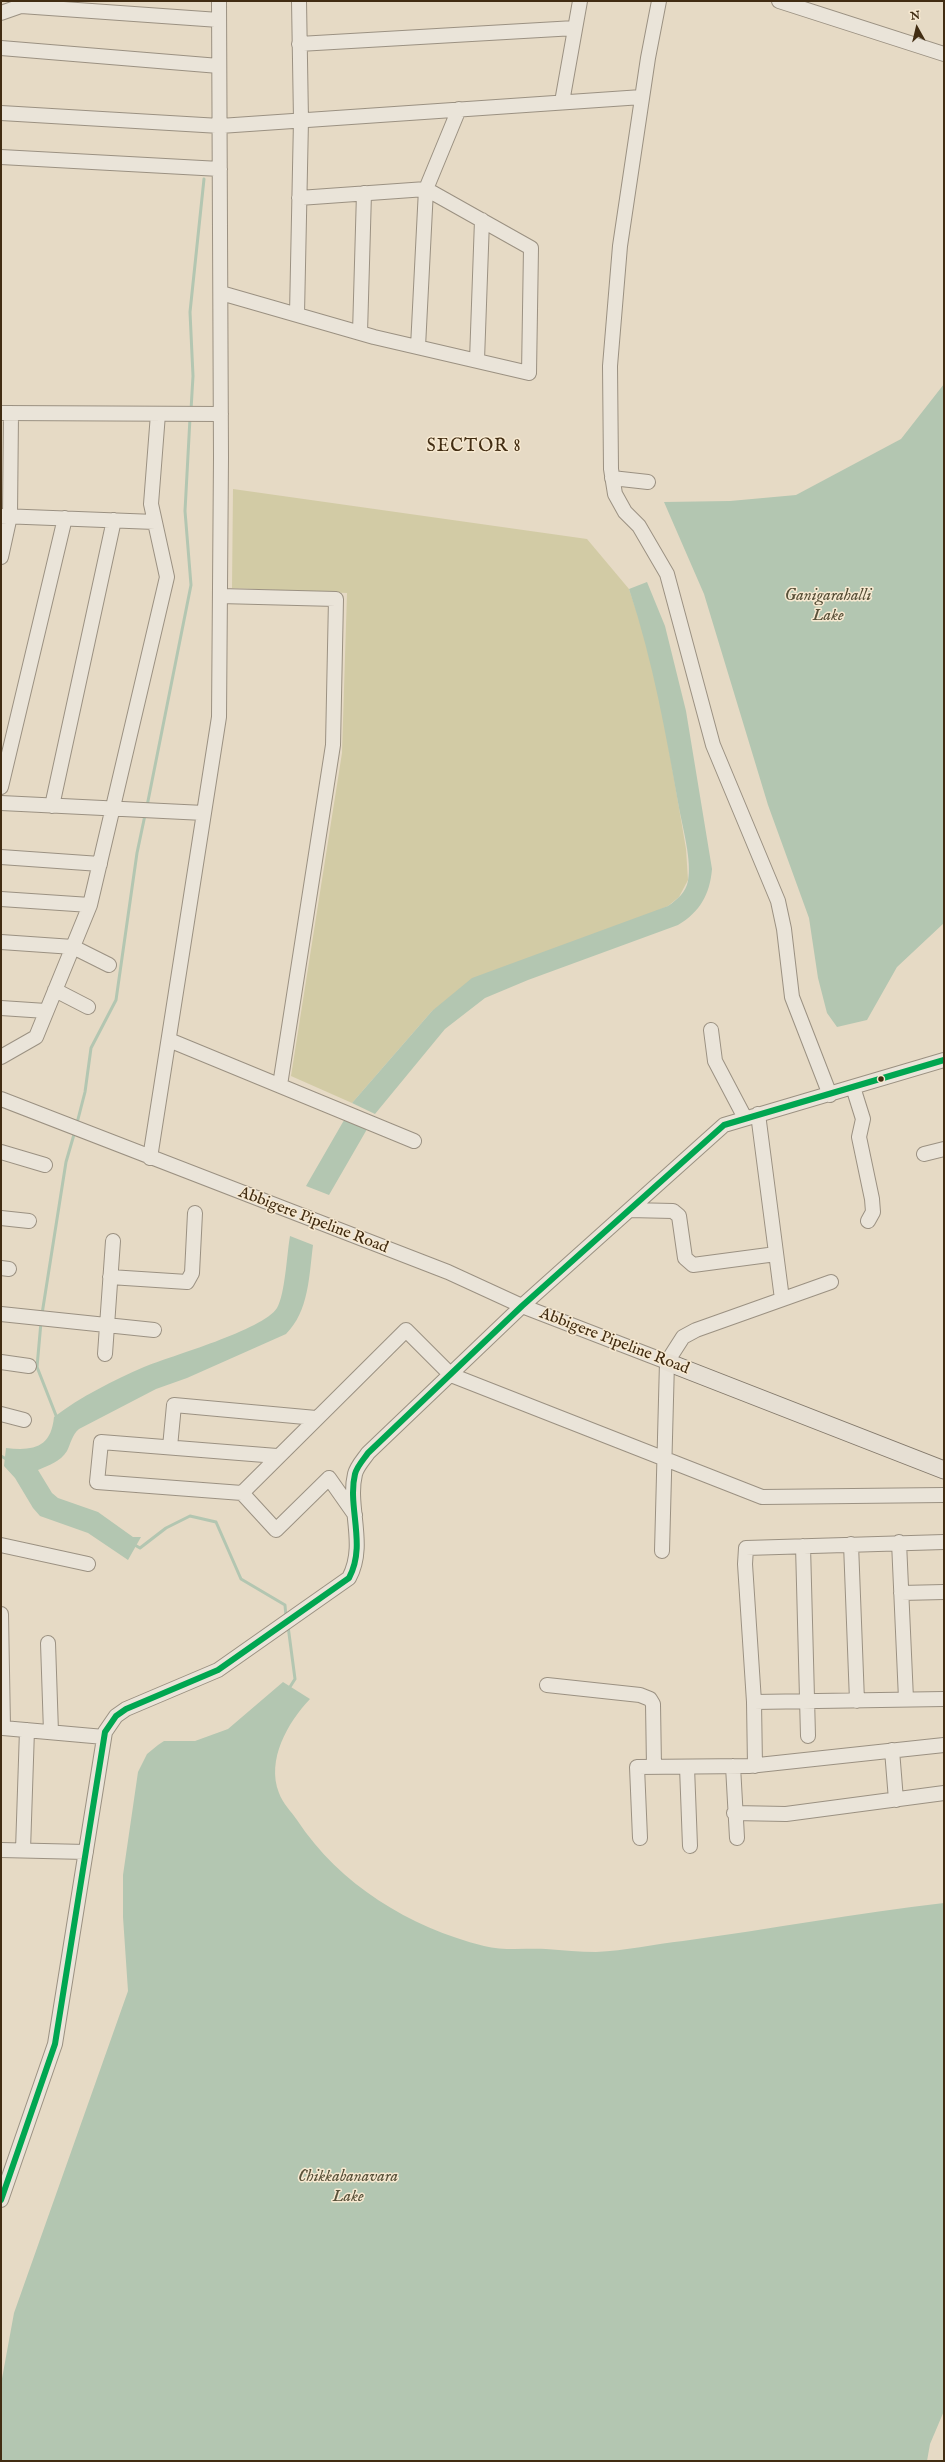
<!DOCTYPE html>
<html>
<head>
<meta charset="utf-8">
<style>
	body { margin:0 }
	#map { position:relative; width:945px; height:2462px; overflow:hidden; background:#e6dac5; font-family:"IM FELL English",serif }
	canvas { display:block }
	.frame { position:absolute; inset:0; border:2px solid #412c12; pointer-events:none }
	.north { position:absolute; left:897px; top:8px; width:40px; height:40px; -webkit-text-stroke:3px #f7e9d1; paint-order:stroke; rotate:352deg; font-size:11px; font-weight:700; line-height:16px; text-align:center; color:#412c12 }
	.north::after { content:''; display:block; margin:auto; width:14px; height:18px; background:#412c12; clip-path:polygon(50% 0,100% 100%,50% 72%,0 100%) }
</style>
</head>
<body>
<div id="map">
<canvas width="945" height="2462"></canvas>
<div class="frame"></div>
<div class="north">N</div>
</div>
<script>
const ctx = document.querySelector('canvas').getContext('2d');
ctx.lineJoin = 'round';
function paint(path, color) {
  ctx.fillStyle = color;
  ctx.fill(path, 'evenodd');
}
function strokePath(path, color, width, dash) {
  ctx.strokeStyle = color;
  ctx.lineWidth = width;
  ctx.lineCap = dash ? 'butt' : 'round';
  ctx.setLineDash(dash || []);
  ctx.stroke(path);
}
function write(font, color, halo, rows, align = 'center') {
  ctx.font = font + ' "IM FELL English",serif';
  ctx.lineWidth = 3;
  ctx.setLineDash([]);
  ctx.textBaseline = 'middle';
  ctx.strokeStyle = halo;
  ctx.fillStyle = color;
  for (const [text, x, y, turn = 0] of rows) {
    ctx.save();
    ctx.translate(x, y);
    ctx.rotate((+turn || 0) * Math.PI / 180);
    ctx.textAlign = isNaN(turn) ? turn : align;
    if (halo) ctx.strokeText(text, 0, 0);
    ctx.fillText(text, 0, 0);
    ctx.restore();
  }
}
const green = new Path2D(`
	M 233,489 L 587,539 L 629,589 L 646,639 L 662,708 L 686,849 L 688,880 L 679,897 L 668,906 L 432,1011 L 352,1103 L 291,1076 L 342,753 L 347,593 L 232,588 Z`);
const water = new Path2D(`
	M 944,384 L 944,923 L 897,967 L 867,1020 L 837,1027 L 827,1013 L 818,978 L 809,918 L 768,805 L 704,594 L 664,502 L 730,501 L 796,495 L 901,439 Z
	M 647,582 L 665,626 L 686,711 L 712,869 C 710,894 700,912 678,925 L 528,980 L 485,998 L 445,1029 L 375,1114 L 352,1103 L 432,1011 L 472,978 L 668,906 C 677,900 686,892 688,881 C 692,861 683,829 679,808 C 666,734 653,661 629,589 Z
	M 347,1115 L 370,1124 L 329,1195 L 306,1186 Z
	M 290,1236 L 313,1245 C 309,1276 309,1311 286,1334 L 187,1378 L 156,1389 L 79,1429 C 72,1435 71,1443 67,1451 C 60,1462 49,1465 38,1470 L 52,1493 L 58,1498 L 98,1512 L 133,1537 L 141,1537 L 128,1560 L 88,1533 L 40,1516 L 33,1508 L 15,1478 L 4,1466 L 6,1448 C 33,1451 51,1448 54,1417 C 80,1397 114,1380 144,1367 C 171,1356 263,1330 277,1308 C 285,1295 287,1253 290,1236 Z
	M 283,1682 L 310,1699 C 288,1722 266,1760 279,1793 C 283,1804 291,1811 297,1820 C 340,1885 409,1927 484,1946 C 503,1951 527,1948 546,1949 C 563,1950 580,1952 596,1952 C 625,1951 655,1944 683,1941 C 771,1929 857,1913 944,1903 L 944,2411 L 930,2444 L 927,2461 L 1,2461 L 1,2384 L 14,2313 L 128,1991 L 123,1917 L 123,1875 L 138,1772 L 147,1754 L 158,1745 L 164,1741 L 195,1741 L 228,1729 Z`);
const stream = new Path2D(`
	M 191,410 L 193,376 L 190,312 L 204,179
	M 147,806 L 191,585 L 185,511 L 190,418
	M 77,1123 L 85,1092 L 91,1048 L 116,1000 L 137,853 L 145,815
	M 42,1314 L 66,1162 L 75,1131
	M 41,1322 L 37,1367 L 57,1418
	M 1,1456 L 8,1460
	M 133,1544 L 140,1548 L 166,1528 L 190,1516 L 216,1522 L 241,1579 L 285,1605 L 286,1617
	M 288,1626 L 295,1679 L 288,1690`);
const minor = new Path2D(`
	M 659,1 L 648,58 L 620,246 L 610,366 L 611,469 L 615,494 L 625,512 L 639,526 L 667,574 L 713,745 L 778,901 L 784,929 L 792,997 L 830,1095
	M 779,1 L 944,54
	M 1,13 L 21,6 L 219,20
	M 299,44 L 575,28
	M 1,48 L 219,66
	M 562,102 L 580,1
	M 1,113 L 220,126 L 642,97
	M 1,157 L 220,169
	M 221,293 L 374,337 L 529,373 L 531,248 L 426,189 L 299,198
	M 297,314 L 301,120 L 299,1
	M 360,333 L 364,193
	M 418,347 L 426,189 L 459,109
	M 477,360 L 482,220
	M 1,413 L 221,414
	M 612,478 L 648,482
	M 1,516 L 155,522
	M 1,557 L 10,516 L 11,413
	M 220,596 L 336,599 L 333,745 L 280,1085
	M 1,787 L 65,518
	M 1,803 L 204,813
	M 52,806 L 114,520
	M 1,857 L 100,864
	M 1,899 L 90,905 L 36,1037 L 1,1057
	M 90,905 L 167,577 L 151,504 L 158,414
	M 1,942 L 73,947 L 109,965
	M 55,990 L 88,1007
	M 1,1008 L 46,1011
	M 711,1030 L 715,1061 L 745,1118
	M 169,1040 L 414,1141
	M 853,1087 L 863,1119 L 859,1137 L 872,1199 L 873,1212 L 868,1221
	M 1,1099 L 448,1272 L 522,1306 L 667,1362
	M 758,1114 L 782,1299
	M 1,1152 L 45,1165
	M 924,1154 L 944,1149
	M 150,1158 L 219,717 L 221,457 L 219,1
	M 629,1210 L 673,1211 L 679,1216 L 685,1258 L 693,1265 L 776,1254
	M 1,1218 L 29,1221
	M 1,1268 L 9,1269
	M 110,1277 L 187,1282 L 192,1273 L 195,1213
	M 1,1314 L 154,1330
	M 105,1354 L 113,1241
	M 1,1362 L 29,1366
	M 1,1414 L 24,1420
	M 170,1447 L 174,1405 L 316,1418
	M 242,1493 L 97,1482 L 101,1442 L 277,1456
	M 355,1515 L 329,1478 L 276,1530 L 242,1493 L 406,1330 L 451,1375 L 762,1497 L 944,1495
	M 899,1542 L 906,1699
	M 851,1544 L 857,1701
	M 1,1545 L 88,1564
	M 803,1546 L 808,1736
	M 662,1551 L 667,1362 L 683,1337 L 696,1330 L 831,1282
	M 901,1593 L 944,1592
	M 1,1614 L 3,1728 L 104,1737
	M 48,1643 L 51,1732
	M 547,1685 L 640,1695 L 650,1699 L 653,1704 L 654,1767
	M 754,1702 L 745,1564 L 746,1548 L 944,1542
	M 892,1750 L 896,1800
	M 733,1766 L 737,1838
	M 755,1766 L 754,1702 L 944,1699
	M 687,1767 L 690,1846
	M 734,1813 L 786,1814 L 944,1793
	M 640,1838 L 637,1767 L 749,1766 L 944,1745
	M 1,1850 L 86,1852
	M 23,1850 L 27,1730
	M 1,2200 L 55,2044 L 105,1732 L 116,1716 L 126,1709 L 218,1670 L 349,1578 C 367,1545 347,1507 355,1474 C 357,1466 364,1459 368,1453 L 522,1306 L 724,1125 L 944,1060`);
const major = new Path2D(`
	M 667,1362 L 944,1470`);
const bus1 = new Path2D(`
	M 1,2200 L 55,2044 L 105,1732 L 116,1716 L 126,1709 L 218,1670 L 349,1578 C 367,1545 347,1507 355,1474 C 357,1466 364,1459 368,1453 L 522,1306 L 724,1125 L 944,1060`);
const markers = [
	[881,1079,3.5,"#412c12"]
];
const streetNames = [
	["Abbigere Pipeline Road",313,1221,21],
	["Abbigere Pipeline Road",614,1342,21]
];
const waterNames = [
	["Ganigarahalli",828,597],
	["Lake",828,617],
	["Chikkabanavara",348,2178],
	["Lake",348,2198]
];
const quarterNames = [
	["SECTOR 8",474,447]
];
paint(green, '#d2cba5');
paint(water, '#b3c6b1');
strokePath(stream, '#b3c6b1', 3);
strokePath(minor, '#9b9182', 16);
strokePath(major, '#83796b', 19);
strokePath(minor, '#eae4d9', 14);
strokePath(major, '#e6dfd3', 17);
strokePath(bus1, '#00a651', 6);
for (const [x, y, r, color] of markers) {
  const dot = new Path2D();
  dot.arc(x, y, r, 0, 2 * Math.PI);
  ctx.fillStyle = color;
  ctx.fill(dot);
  strokePath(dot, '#f7e9d1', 1.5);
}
write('16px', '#412c12', '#f7e9d1', streetNames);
write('italic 17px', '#585038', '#f7e9d1', waterNames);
ctx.letterSpacing = '1px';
write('18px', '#412c12', '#f7e9d1', quarterNames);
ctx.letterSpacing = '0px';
</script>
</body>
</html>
